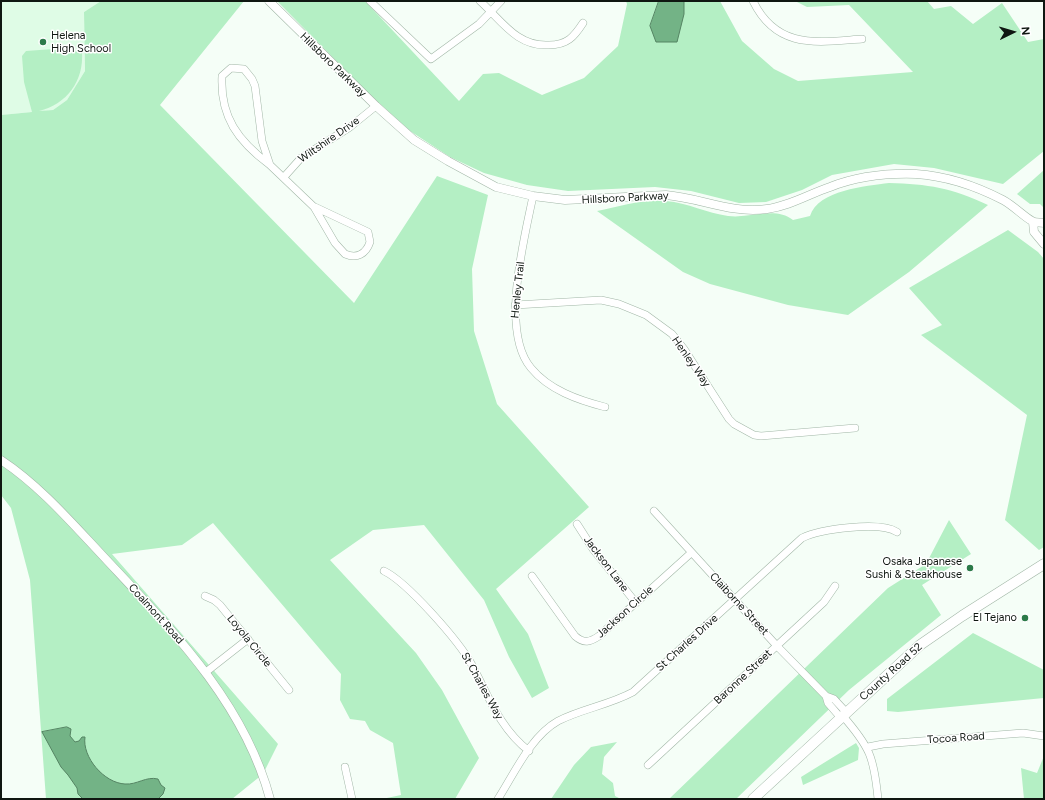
<!DOCTYPE html>
<html>
<head>
<meta charset="utf-8">
<style>
	body { margin:0 }
	#map { position:relative; width:1045px; height:800px; overflow:hidden; background:#f5fef7; font-family:Figtree,sans-serif }
	canvas { display:block }
	.frame { position:absolute; inset:0; border:2px solid #0f1711; pointer-events:none }
	.north { position:absolute; left:993px; top:12px; width:40px; height:40px; -webkit-text-stroke:3px #fff; paint-order:stroke; rotate:85deg; font-size:11px; font-weight:700; line-height:16px; text-align:center; color:#0f1711 }
	.north::after { content:''; display:block; margin:auto; width:14px; height:18px; background:#0f1711; clip-path:polygon(50% 0,100% 100%,50% 72%,0 100%) }
</style>
</head>
<body>
<div id="map">
<canvas width="1045" height="800"></canvas>
<div class="frame"></div>
<div class="north">N</div>
</div>
<script>
const ctx = document.querySelector('canvas').getContext('2d');
ctx.lineJoin = 'round';
function paint(path, color) {
  ctx.fillStyle = color;
  ctx.fill(path, 'evenodd');
}
function strokePath(path, color, width, dash) {
  ctx.strokeStyle = color;
  ctx.lineWidth = width;
  ctx.lineCap = dash ? 'butt' : 'round';
  ctx.setLineDash(dash || []);
  ctx.stroke(path);
}
function write(font, color, halo, rows, align = 'center') {
  ctx.font = font + ' Figtree,sans-serif';
  ctx.lineWidth = 3;
  ctx.setLineDash([]);
  ctx.textBaseline = 'middle';
  ctx.strokeStyle = halo;
  ctx.fillStyle = color;
  for (const [text, x, y, turn = 0] of rows) {
    ctx.save();
    ctx.translate(x, y);
    ctx.rotate((+turn || 0) * Math.PI / 180);
    ctx.textAlign = isNaN(turn) ? turn : align;
    if (halo) ctx.strokeText(text, 0, 0);
    ctx.fillText(text, 0, 0);
    ctx.restore();
  }
}
const built = new Path2D(`
	M 1,1 L 101,1 L 84,12 L 85,71 L 67,100 L 53,110 L 1,115 Z`);
const green = new Path2D(`
	M 101,1 L 244,1 L 160,105 L 354,303 L 437,176 L 488,195 L 472,269 L 474,331 L 497,404 L 589,507 L 496,589 L 528,634 L 549,688 L 532,698 L 509,657 L 484,600 L 424,525 L 373,530 L 330,560 L 416,653 L 442,690 L 479,758 L 455,799 L 382,799 L 401,795 L 393,743 L 370,730 L 365,721 L 350,719 L 340,700 L 341,674 L 213,523 L 182,545 L 112,554 L 278,744 L 263,774 L 232,799 L 46,799 L 30,580 L 11,508 L 1,495 L 1,115 L 32,112 L 24,82 L 22,56 L 26,51 L 53,49 L 82,52 C 84,81 67,104 39,111 L 53,110 L 67,100 L 85,71 L 84,12 Z
	M 277,1 L 365,1 L 459,101 L 483,74 L 499,73 L 542,95 L 584,78 L 618,46 L 627,4 L 626,1 L 720,1 L 742,41 L 774,69 L 798,81 L 913,72 L 849,5 L 807,7 L 795,1 L 927,1 L 934,9 L 951,6 L 973,24 L 1002,3 L 1028,42 L 1044,39 L 1044,151 L 1003,184 L 934,168 L 894,164 L 832,175 L 802,190 L 766,202 L 739,203 L 691,191 L 655,187 L 568,191 L 527,185 L 484,173 L 450,157 L 410,131 L 367,92 Z
	M 1044,170 L 1044,208 L 1040,204 L 1030,204 L 1017,194 Z
	M 889,183 C 928,184 952,188 988,205 L 909,272 L 848,315 L 788,305 L 710,284 L 683,272 L 597,211 C 619,206 644,199 666,201 C 688,203 707,213 728,216 C 750,219 775,206 793,220 L 810,216 C 818,190 866,186 889,183 Z
	M 1008,230 L 1038,252 L 1044,259 L 1044,547 L 1039,550 L 1005,520 L 1027,415 L 921,335 L 942,325 L 909,288 Z
	M 949,520 L 971,554 L 922,585 L 941,615 L 849,690 L 736,799 L 669,799 L 888,588 L 926,564 Z
	M 973,633 L 1044,670 L 1044,698 L 898,712 L 887,711 L 887,699 Z
	M 617,742 L 604,757 L 602,774 L 613,783 L 615,796 L 621,799 L 551,799 L 574,765 L 591,747 Z
	M 856,743 L 859,748 L 858,760 L 803,785 L 801,777 Z
	M 1044,756 L 1044,799 L 1024,799 L 1021,768 L 1037,773 Z`);
const water = new Path2D(`
	M 659,1 L 684,1 L 684,14 L 677,42 L 656,42 L 650,26 Z
	M 67,727 L 71,729 L 70,736 L 75,742 L 79,741 L 82,737 L 85,737 C 82,757 104,783 125,784 C 137,785 146,776 158,779 L 161,785 L 165,788 L 163,794 L 158,799 L 83,799 L 78,794 L 77,788 L 68,775 L 61,767 L 42,732 Z`);
const minor = new Path2D(`
	M 370,1 L 431,59 L 479,24 L 501,1
	M 480,1 C 502,21 517,47 549,45 C 567,45 574,37 583,23
	M 753,1 C 777,50 817,42 862,39
	M 270,165 C 238,141 220,117 222,76 L 231,68 L 244,69 L 252,79 L 255,86 L 262,141 L 270,165 L 314,207 L 335,243 L 345,254 C 357,259 366,254 370,242 L 368,232 L 315,207
	M 284,177 L 301,158 L 350,127 L 376,106
	M 533,196 C 524,240 500,331 531,368 C 549,390 578,400 605,407
	M 515,305 L 601,300 L 619,304 L 646,315 L 672,334 L 684,349 L 729,419 L 734,424 L 754,435 L 761,436 L 855,428
	M 654,511 L 777,646 L 826,696 L 834,699 L 846,712
	M 577,524 L 593,549 L 636,603
	M 384,571 C 407,582 459,641 472,665 C 488,695 500,729 529,751
	M 532,576 L 575,636 C 584,644 590,642 599,636 L 691,553
	M 205,596 L 214,600 L 220,605 L 289,690
	M 206,672 L 248,639
	M 826,696 L 828,703 L 840,717
	M 842,715 C 870,747 874,757 878,799
	M 868,747 L 883,744 L 1023,733 L 1044,736
	M 648,765 L 824,602 L 835,586
	M 345,767 L 352,799
	M 498,799 C 514,774 531,736 558,721 C 581,709 609,705 633,692 L 802,538 C 820,529 880,521 897,532`);
const tertiary = new Path2D(`
	M 269,1 L 376,106 L 414,140 L 448,161 L 496,187 L 533,196 L 565,200 L 666,195 C 701,198 731,214 767,209 C 790,206 809,194 830,187 C 858,176 886,173 916,174 C 946,176 976,186 1003,200 C 1014,206 1023,216 1032,221 C 1035,223 1040,222 1044,223
	M 1033,222 L 1034,232 L 1044,244
	M 1,460 C 39,485 71,522 102,555 C 169,627 244,701 270,799`);
const secondary = new Path2D(`
	M 753,799 L 920,645 L 962,616 L 1044,564`);
const markers = [
	[43,42,4,"#2c7a49"],
	[970,568,4,"#2c7a49"],
	[1025,618,4,"#2c7a49"]
];
const poiNames = [
	["Helena",51,36,"left"],
	["High School",51,49,"left"],
	["Osaka Japanese",962,562],
	["Sushi & Steakhouse",962,575],
	["El Tejano",1017,618]
];
const streetNames = [
	["Hillsboro Parkway",333,65,44],
	["Wiltshire Drive",329,140,-35],
	["Hillsboro Parkway",625,198,-3],
	["Henley Trail",518,290,-84],
	["Henley Way",691,362,55],
	["Jackson Lane",606,564,53],
	["Claiborne Street",739,604,47],
	["Jackson Circle",625,612,-42],
	["Coalmont Road",156,614,48],
	["Loyola Circle",249,641,51],
	["St Charles Drive",687,643,-42],
	["County Road 52",891,672,-42],
	["Baronne Street",743,677,-43],
	["St Charles Way",482,686,61],
	["Tocoa Road",956,738,-4]
];
paint(built, '#dffce6');
paint(green, '#b4efc4');
paint(water, '#73b386');
strokePath(water, '#558463', 1);
strokePath(minor, '#a1b6a6', 8);
strokePath(tertiary, '#a1b6a6', 9);
strokePath(secondary, '#a1b6a6', 11);
strokePath(minor, '#fff', 7);
strokePath(tertiary, '#fff', 8);
strokePath(secondary, '#fff', 10);
for (const [x, y, r, color] of markers) {
  const dot = new Path2D();
  dot.arc(x, y, r, 0, 2 * Math.PI);
  ctx.fillStyle = color;
  ctx.fill(dot);
  strokePath(dot, '#fff', 1.5);
}
write('11px', '#0f1711', '#fff', poiNames, 'right');
write('11px', '#0f1711', '#fff', streetNames);
</script>
</body>
</html>
